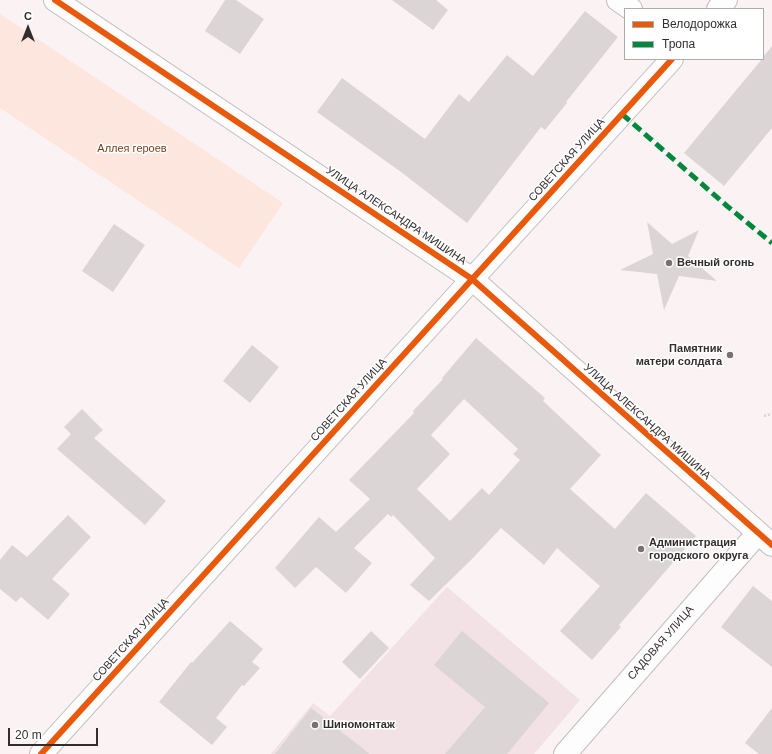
<!DOCTYPE html>
<html>
<head>
<meta charset="utf-8">
<style>
	body { margin:0 }
	#map { position:relative; width:772px; height:754px; overflow:hidden; background:#fbf2f4; font-family:Arial,sans-serif }
	canvas { display:block }
	.legend { position:absolute; left:624px; top:8px; width:140px; height:52px; box-sizing:border-box; background:#fff; border:1px solid #adabab; margin:0; padding:5px 7px; list-style:none; font-size:12px; color:#332d2e }
	.legend li { display:flex; align-items:center; gap:8px; height:20px }
	.legend b { width:20px; border:1px solid #adabab }
	.north { position:absolute; left:8px; top:8px; width:40px; height:40px; -webkit-text-stroke:3px #fff; paint-order:stroke; rotate:0deg; font-size:11px; font-weight:700; line-height:16px; text-align:center; color:#332d2e }
	.north::after { content:''; display:block; margin:auto; width:14px; height:18px; background:#332d2e; clip-path:polygon(50% 0,100% 100%,50% 72%,0 100%) }
	.scale { position:absolute; left:8px; top:728px; width:90px; height:18px; box-sizing:border-box; border:2px solid #332d2e; border-top:0; padding-left:5px; font-size:12px; line-height:14px; white-space:nowrap; color:#332d2e; -webkit-text-stroke:3px #fff; paint-order:stroke }
</style>
</head>
<body>
<div id="map">
<canvas width="772" height="754"></canvas>
<ul class="legend">
<li><b style="height:5px;background:#e8590c"></b>Велодорожка</li>
<li><b style="height:5px;background:#00873e"></b>Тропа</li>
</ul>
<div class="north">С</div>
<div class="scale">20 m</div>
</div>
<script>
const ctx = document.querySelector('canvas').getContext('2d');
ctx.lineJoin = 'round';
function paint(path, color) {
  ctx.fillStyle = color;
  ctx.fill(path, 'evenodd');
}
function strokePath(path, color, width, dash) {
  ctx.strokeStyle = color;
  ctx.lineWidth = width;
  ctx.lineCap = dash ? 'butt' : 'round';
  ctx.setLineDash(dash || []);
  ctx.stroke(path);
}
function write(font, color, halo, rows, align = 'center') {
  ctx.font = font + ' Arial,sans-serif';
  ctx.lineWidth = 3;
  ctx.setLineDash([]);
  ctx.textBaseline = 'middle';
  ctx.strokeStyle = halo;
  ctx.fillStyle = color;
  for (const [text, x, y, turn = 0] of rows) {
    ctx.save();
    ctx.translate(x, y);
    ctx.rotate((+turn || 0) * Math.PI / 180);
    ctx.textAlign = isNaN(turn) ? turn : align;
    if (halo) ctx.strokeText(text, 0, 0);
    ctx.fillText(text, 0, 0);
    ctx.restore();
  }
}
const built = new Path2D(`
	M 447,587 L 580,700 L 534,754 L 271,754 L 313,703 L 330,716 Z`);
const green = new Path2D(`
	M 0,14 L 283,203 L 239,268 L 0,108 Z`);
const building = new Path2D(`
	M 225,0 L 236,0 L 264,19 L 240,54 L 205,31 Z
	M 392,0 L 436,0 L 448,10 L 433,30 Z
	M 585,11 L 618,37 L 566,102 L 567,103 L 545,130 L 541,127 L 467,223 L 401,172 L 317,112 L 342,78 L 425,139 L 459,94 L 469,102 L 507,55 L 533,76 Z
	M 772,46 L 772,128 L 724,186 L 684,153 L 762,59 L 763,59 L 763,57 Z
	M 647,222 L 672,244 L 699,230 L 688,256 L 717,281 L 679,276 L 664,310 L 657,274 L 620,270 L 653,254 Z
	M 114,224 L 145,245 L 113,292 L 82,271 Z
	M 476,338 L 545,398 L 543,401 L 601,455 L 570,489 L 615,529 L 646,493 L 696,536 L 619,625 L 621,627 L 592,660 L 560,631 L 600,586 L 557,548 L 544,565 L 501,528 L 472,559 L 429,601 L 410,585 L 435,558 L 393,515 L 391,517 L 388,514 L 354,548 L 372,563 L 346,593 L 316,567 L 295,588 L 275,568 L 319,517 L 336,532 L 370,499 L 349,480 L 414,413 L 413,411 L 443,379 L 442,378 ZM 464,399 L 518,449 L 513,454 L 520,460 L 489,495 L 482,488 L 450,521 L 417,489 L 450,454 L 431,435 Z
	M 252,345 L 279,367 L 250,403 L 223,381 Z
	M 82,409 L 103,430 L 94,438 L 166,501 L 145,525 L 57,449 L 71,434 L 64,427 Z
	M 68,515 L 91,537 L 52,579 L 70,594 L 48,620 L 21,597 L 16,602 L 0,589 L 0,560 L 12,545 L 27,557 Z
	M 753,586 L 772,601 L 772,667 L 721,627 Z
	M 230,621 L 263,649 L 252,662 L 260,668 L 244,686 L 242,685 L 216,718 L 227,727 L 212,745 L 159,702 L 191,662 L 192,663 Z
	M 371,631 L 389,648 L 360,679 L 342,662 Z
	M 462,631 L 549,703 L 507,754 L 445,754 L 485,707 L 434,665 Z
	M 311,708 L 370,754 L 275,754 Z
	M 772,708 L 772,754 L 759,754 L 745,743 Z`);
const path = new Path2D(`
	M 764,416 L 772,414`);
const street = new Path2D(`
	M 618,0 L 631,9
	M 565,754 L 758,533`);
const secondary = new Path2D(`
	M 55,0 L 472,279 L 772,545
	M 718,9 L 726,0
	M 41,754 L 672,59`);
const quiet = new Path2D(`
	M 622,114 L 727,206 L 772,243`);
const cycleway = new Path2D(`
	M 55,0 L 472,279 L 772,545
	M 41,754 L 672,59`);
const markers = [
	[669,263,4,"#797273"],
	[730,355,4,"#797273"],
	[641,549,4,"#797273"],
	[315,725,4,"#797273"]
];
const parkNames = [
	["Аллея героев",132,149]
];
const streetNames = [
	["СОВЕТСКАЯ УЛИЦА",567,160,-48],
	["УЛИЦА АЛЕКСАНДРА МИШИНА",396,216,34],
	["СОВЕТСКАЯ УЛИЦА",349,400,-48],
	["УЛИЦА АЛЕКСАНДРА МИШИНА",647,422,42],
	["СОВЕТСКАЯ УЛИЦА",131,640,-48],
	["САДОВАЯ УЛИЦА",661,643,-49]
];
const poiNames = [
	["Вечный огонь",677,263],
	["Памятник",722,349,"right"],
	["матери солдата",722,362,"right"],
	["Администрация",649,543],
	["городского округа",649,556],
	["Шиномонтаж",323,725]
];
paint(built, '#f2e1e5');
paint(green, '#fce6de');
paint(building, '#dcd5d6');
strokePath(street, '#c2bcbd', 24);
strokePath(secondary, '#c2bcbd', 24);
strokePath(path, '#d7d3d4', 2.5, [2, 2]);
strokePath(street, '#fefdfd', 22);
strokePath(secondary, '#fefdfd', 22);
strokePath(quiet, '#00873e', 5, [10, 5]);
strokePath(cycleway, '#e8590c', 6);
for (const [x, y, r, color] of markers) {
  const dot = new Path2D();
  dot.arc(x, y, r, 0, 2 * Math.PI);
  ctx.fillStyle = color;
  ctx.fill(dot);
  strokePath(dot, '#fff', 1.5);
}
write('11px', '#743d1b', '#fff', parkNames);
write('11px', '#332d2e', '#fff', streetNames);
write('bold 11px', '#332d2e', '#fff', poiNames, 'left');
</script>
</body>
</html>
